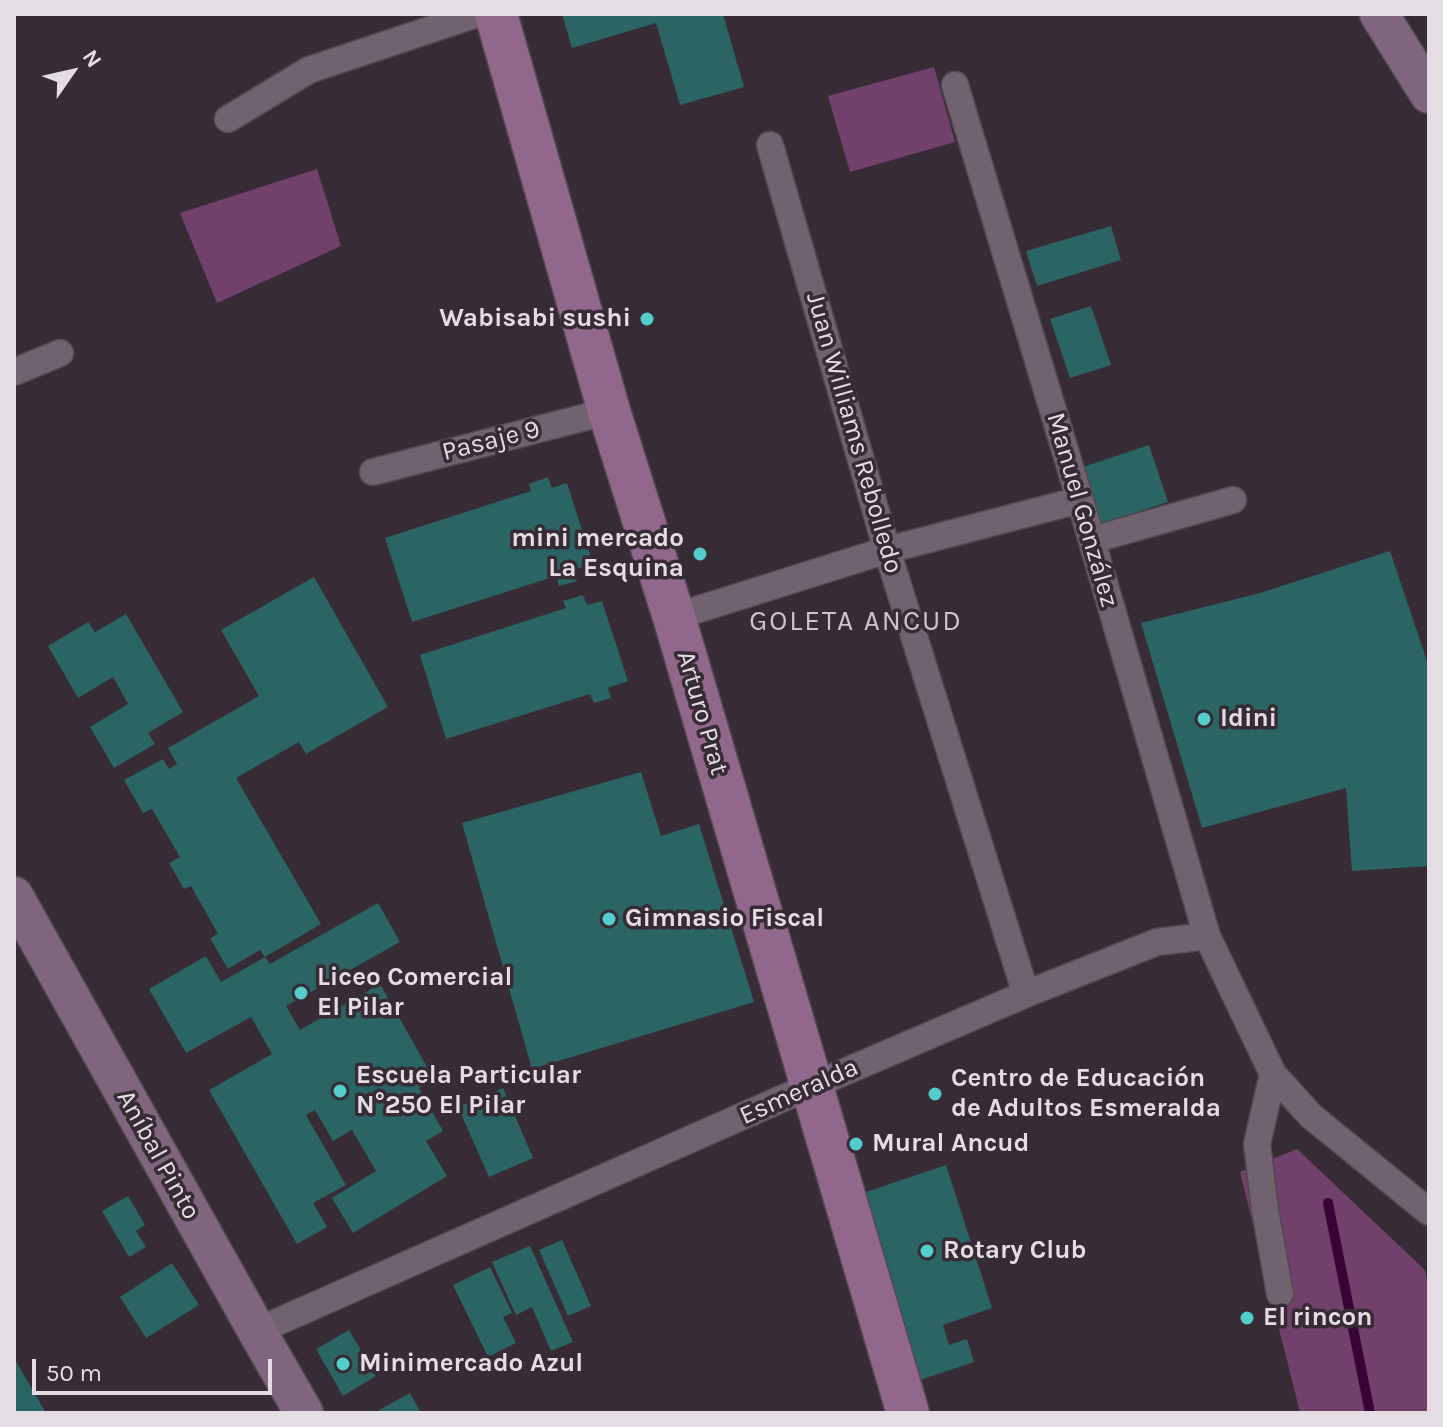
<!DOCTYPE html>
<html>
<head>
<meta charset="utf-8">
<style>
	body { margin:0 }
	#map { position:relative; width:1443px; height:1427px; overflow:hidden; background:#372b36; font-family:Karla,sans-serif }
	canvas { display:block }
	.frame { position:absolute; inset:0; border:16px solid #e5dde4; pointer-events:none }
	.north { position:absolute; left:32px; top:32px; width:80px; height:80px; -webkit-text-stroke:6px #372b36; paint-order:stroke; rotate:56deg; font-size:22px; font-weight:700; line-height:32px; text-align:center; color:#e5dde4 }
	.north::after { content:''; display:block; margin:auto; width:28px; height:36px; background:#e5dde4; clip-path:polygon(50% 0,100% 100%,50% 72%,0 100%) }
	.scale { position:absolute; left:32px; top:1359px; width:240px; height:36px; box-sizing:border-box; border:4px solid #e5dde4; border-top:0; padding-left:10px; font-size:24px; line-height:28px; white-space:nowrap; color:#e5dde4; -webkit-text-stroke:6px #372b36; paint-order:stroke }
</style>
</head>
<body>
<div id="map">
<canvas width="1443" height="1427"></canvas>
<div class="frame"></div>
<div class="north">N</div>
<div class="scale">50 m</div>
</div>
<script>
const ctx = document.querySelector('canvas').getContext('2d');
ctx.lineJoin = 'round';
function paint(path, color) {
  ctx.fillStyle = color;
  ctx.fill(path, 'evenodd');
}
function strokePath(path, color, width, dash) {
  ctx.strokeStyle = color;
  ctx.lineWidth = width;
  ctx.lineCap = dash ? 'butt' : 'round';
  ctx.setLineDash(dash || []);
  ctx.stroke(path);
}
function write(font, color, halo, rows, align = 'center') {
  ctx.font = font + ' Karla,sans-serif';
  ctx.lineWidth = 7;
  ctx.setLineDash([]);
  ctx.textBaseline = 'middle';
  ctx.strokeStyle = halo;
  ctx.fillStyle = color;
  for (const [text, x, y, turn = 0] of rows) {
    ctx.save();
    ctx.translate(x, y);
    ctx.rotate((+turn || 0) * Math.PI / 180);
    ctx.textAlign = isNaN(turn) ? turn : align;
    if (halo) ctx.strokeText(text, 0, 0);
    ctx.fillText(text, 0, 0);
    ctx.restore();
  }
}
const green = new Path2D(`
	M 934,67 L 955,142 L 850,172 L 828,96 Z
	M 317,169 L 341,246 L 217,303 L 180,213 Z
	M 1297,1149 L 1425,1270 L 1429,1290 L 1429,1413 L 1300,1413 L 1240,1172 Z`);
const stream = new Path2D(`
	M 1328,1203 L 1370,1413`);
const building = new Path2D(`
	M 562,14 L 723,14 L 744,87 L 680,105 L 656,23 L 572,48 Z
	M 1111,226 L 1121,260 L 1037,286 L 1026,251 Z
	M 1091,306 L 1111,365 L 1070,378 L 1050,319 Z
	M 1149,445 L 1168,502 L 1098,525 L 1080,468 Z
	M 548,477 L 552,488 L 567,483 L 593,564 L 573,570 L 577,581 L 559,586 L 556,576 L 412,622 L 385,538 L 531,491 L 529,484 Z
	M 1390,551 L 1429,667 L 1429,866 L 1352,871 L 1346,788 L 1202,828 L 1141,623 L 1260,593 Z
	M 314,577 L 388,707 L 306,754 L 299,742 L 236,778 L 321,924 L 265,957 L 260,950 L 228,969 L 210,938 L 218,934 L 191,886 L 184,889 L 169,863 L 180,857 L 152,809 L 143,813 L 124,780 L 163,759 L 169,769 L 177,764 L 168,748 L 259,696 L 221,630 Z
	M 583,595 L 587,605 L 602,601 L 628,681 L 608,688 L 611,698 L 594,703 L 590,694 L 446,739 L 420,655 L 566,608 L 563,601 Z
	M 126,614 L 183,712 L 148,733 L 155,744 L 114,768 L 90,727 L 128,704 L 113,677 L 78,698 L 48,646 L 88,622 L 95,632 Z
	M 641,772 L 661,836 L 699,824 L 754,1002 L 532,1069 L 462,823 Z
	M 378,903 L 400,942 L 286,1006 L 300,1030 L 380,984 L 434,1079 L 419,1088 L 443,1131 L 426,1141 L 447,1176 L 353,1233 L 332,1198 L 376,1171 L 352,1130 L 333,1141 L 315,1110 L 306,1115 L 346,1185 L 313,1203 L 327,1227 L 297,1244 L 209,1090 L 272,1054 L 251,1017 L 186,1053 L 149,989 L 206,956 L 221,982 L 265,957 L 270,964 Z
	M 503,1088 L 533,1158 L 489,1177 L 458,1107 Z
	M 946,1165 L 992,1308 L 943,1325 L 949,1345 L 967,1339 L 974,1362 L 920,1380 L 863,1193 Z
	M 128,1196 L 145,1225 L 136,1231 L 146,1247 L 129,1257 L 102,1211 Z
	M 562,1240 L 591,1306 L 568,1316 L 539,1250 Z
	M 530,1246 L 573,1342 L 551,1351 L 532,1307 L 516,1315 L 492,1262 Z
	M 172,1263 L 199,1305 L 146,1338 L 120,1297 Z
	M 490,1267 L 512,1313 L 503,1317 L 516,1343 L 488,1357 L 453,1285 Z
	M 349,1330 L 376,1376 L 343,1396 L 316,1349 Z
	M 14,1358 L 46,1413 L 14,1413 Z
	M 410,1393 L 421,1413 L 381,1413 L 379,1410 Z`);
const street = new Path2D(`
	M 955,85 L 1080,500 L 1207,936
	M 228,119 L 309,70 L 477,14
	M 770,145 L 887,550 L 1026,994
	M 14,372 L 60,353
	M 373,472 L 609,411
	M 1092,540 L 1233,500
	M 674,617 L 887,550 L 1080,500
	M 1273,1074 L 1257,1144 L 1265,1210 L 1280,1294
	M 257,1331 L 779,1100 L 1026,994 L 1157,942 L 1207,936 L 1273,1074 L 1311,1116 L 1429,1212`);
const secondary = new Path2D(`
	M 1379,14 L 1429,94
	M 14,896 L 257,1331 L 304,1413`);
const primary = new Path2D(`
	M 496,14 L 609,411 L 674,617 L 908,1413`);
const markers = [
	[647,319,8,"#53cdcb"],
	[700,554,8,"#53cdcb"],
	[1204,719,8,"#53cdcb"],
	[609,919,8,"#53cdcb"],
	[301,993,8,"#53cdcb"],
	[340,1091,8,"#53cdcb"],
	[935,1094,8,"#53cdcb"],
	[856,1144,8,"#53cdcb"],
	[927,1251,8,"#53cdcb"],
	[1247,1318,8,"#53cdcb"],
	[343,1364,8,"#53cdcb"]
];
const poiNames = [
	["Wabisabi sushi",631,319,"right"],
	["mini mercado",684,539,"right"],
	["La Esquina",684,569,"right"],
	["Idini",1220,719],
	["Gimnasio Fiscal",625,919],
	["Liceo Comercial",317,978],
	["El Pilar",317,1008],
	["Escuela Particular",356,1076],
	["N°250 El Pilar",356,1106],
	["Centro de Educación",951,1079],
	["de Adultos Esmeralda",951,1109],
	["Mural Ancud",872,1144],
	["Rotary Club",943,1251],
	["El rincon",1263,1318],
	["Minimercado Azul",359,1364]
];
const streetNames = [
	["Juan Williams Rebolledo",854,433,74],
	["Pasaje 9",491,441,-14],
	["Manuel González",1082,510,74],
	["Arturo Prat",702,713,74],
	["Esmeralda",799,1092,-24],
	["Aníbal Pinto",158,1155,61]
];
const neighbourhoodNames = [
	["GOLETA ANCUD",856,622]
];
paint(green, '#71416c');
strokePath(stream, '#370435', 10);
paint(building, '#2a6463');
strokePath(street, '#524851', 29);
strokePath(secondary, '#524851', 41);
strokePath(primary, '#524851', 45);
strokePath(street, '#70636f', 26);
strokePath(secondary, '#80657e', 38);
strokePath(primary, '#91678c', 42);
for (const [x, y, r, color] of markers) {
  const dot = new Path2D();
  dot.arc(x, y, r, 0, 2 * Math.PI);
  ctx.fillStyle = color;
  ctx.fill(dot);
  strokePath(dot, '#372b36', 3);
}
write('bold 26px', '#e5dde4', '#372b36', poiNames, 'left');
write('26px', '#e5dde4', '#372b36', streetNames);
ctx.letterSpacing = '2px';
write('28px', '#d1c1ce', '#372b36', neighbourhoodNames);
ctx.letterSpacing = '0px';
</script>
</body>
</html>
